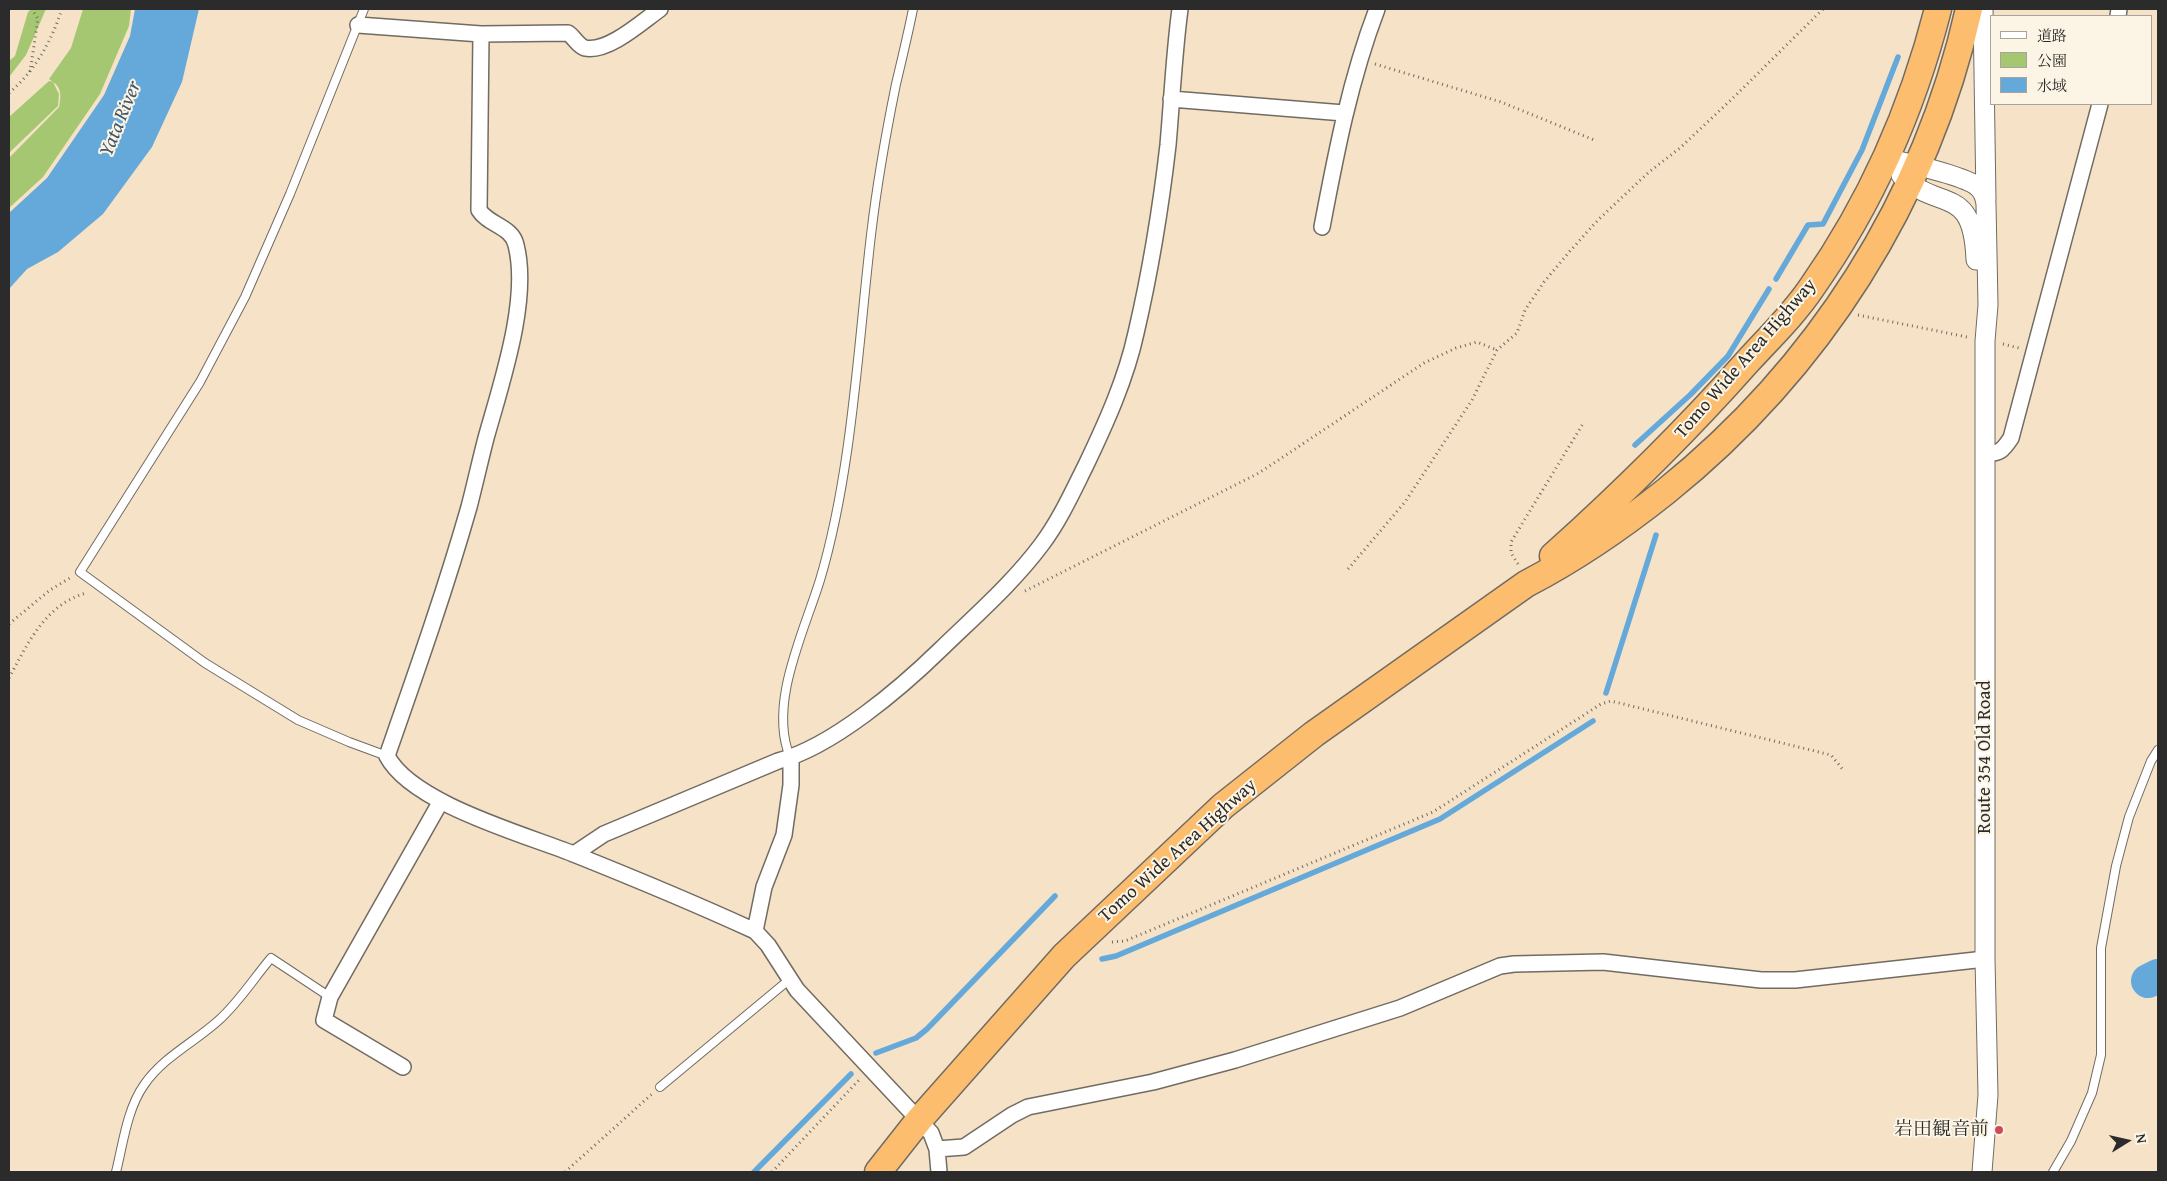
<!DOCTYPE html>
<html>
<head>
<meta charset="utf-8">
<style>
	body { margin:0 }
	#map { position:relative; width:2167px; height:1181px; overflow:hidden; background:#f5e2c7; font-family:"Gentium Book Plus","Noto Serif JP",serif }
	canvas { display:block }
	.frame { position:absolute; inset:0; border:10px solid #2b2b2b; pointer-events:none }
	.legend { position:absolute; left:1990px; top:15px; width:162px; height:90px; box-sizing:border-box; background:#fcf5e5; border:1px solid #a8a49b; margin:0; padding:6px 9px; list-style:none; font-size:15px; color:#2b2b2b }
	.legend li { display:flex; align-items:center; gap:10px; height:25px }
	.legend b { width:25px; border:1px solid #a8a49b }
	.north { position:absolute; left:2102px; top:1116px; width:50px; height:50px; -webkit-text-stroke:4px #fcf5e5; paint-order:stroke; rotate:80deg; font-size:14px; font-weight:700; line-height:20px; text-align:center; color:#2b2b2b }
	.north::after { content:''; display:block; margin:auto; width:18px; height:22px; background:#2b2b2b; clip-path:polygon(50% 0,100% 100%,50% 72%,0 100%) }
</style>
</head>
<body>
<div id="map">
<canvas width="2167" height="1181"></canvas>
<div class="frame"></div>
<ul class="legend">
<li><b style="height:6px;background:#fff"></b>道路</li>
<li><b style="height:14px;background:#a5c771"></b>公園</li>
<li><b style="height:14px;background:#64a9d9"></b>水域</li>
</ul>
<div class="north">N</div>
</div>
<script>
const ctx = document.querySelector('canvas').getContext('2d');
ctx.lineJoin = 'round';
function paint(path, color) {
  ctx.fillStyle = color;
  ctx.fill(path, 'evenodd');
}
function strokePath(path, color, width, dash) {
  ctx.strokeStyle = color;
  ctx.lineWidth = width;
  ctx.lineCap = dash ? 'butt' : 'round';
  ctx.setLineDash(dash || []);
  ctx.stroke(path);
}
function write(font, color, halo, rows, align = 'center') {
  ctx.font = font + ' "Gentium Book Plus","Noto Serif JP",serif';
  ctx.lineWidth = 4;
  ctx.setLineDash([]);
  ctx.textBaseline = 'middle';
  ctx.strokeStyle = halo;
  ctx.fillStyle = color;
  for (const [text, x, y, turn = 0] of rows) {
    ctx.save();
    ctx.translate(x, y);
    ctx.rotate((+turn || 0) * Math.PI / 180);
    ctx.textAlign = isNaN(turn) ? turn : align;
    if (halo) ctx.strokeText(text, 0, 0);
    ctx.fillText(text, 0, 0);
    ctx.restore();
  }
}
const green = new Path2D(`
	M 31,9 L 46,9 L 26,55 L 9,77 L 9,61 L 15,56 L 28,12 Z
	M 83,9 L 131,9 L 129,26 L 100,94 L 43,177 L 9,208 L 9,158 L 59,107 C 61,98 62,87 53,82 L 59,94 L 58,106 L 9,153 L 9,117 L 49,81 L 53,82 L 49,79 L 71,48 Z`);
const water = new Path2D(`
	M 135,9 L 199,9 L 182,82 L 152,147 L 103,214 L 58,252 L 27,269 L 9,289 L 9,213 L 47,178 L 104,95 L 130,36 Z`);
const stream = new Path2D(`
	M 1776,279 L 1808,225 L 1823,224 L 1862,150 L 1898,57
	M 1635,445 L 1690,395 L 1728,356 L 1769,289
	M 1606,693 L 1656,535
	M 1102,959 L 1116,956 L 1440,819 L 1593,721
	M 876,1053 L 916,1038 L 927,1029 L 1055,896
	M 754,1172 L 851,1074`);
const river = new Path2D(`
	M 2148,981 L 2158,976`);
const path = new Path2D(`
	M 1375,64 L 1501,102 L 1594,140
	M 30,72 L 38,19 L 32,9
	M 9,93 C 35,71 51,42 62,9
	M 1858,315 L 1967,337
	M 2003,344 L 2019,348
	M 1518,564 L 1511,553 L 1511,542 L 1584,422
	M 1348,569 L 1405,502 L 1472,400 L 1497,350 L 1517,333 L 1525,310 L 1544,282 L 1570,251 L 1598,220 L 1649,172 L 1680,148 L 1733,98 L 1823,9
	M 1025,591 L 1259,473 L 1424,363 L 1456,348 L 1477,342 L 1497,350
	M 9,624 L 50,590 L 70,578
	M 9,678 C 28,643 45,605 86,593
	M 1112,942 L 1125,941 L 1433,812 L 1601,704 L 1611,701 L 1831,755 L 1844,771
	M 565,1172 L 652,1094
	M 772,1172 L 859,1080`);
const service = new Path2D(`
	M 364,9 L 290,194 L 245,297 L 200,382 L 80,572 L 205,663 L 298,720 L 349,742 L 387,756
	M 790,757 C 768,704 804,632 820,580 C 852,473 858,346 871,235 C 877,184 886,133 896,84 C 902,59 908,34 913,9
	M 660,1087 L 790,979
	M 116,1172 C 123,1144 127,1109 144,1085 C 163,1057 195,1042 219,1020 C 239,1002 254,978 271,958 L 330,997
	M 2053,1172 L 2071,1141 L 2092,1093 L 2101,1055 L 2101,948 L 2116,866 L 2129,817 L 2151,761 L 2158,750`);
const minor = new Path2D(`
	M 2118,16 L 2119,9
	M 358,25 L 481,34 L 568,33 C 574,37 578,46 585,48 C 608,53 643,21 660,9
	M 481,34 L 479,210 C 488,225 512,226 516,245 C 530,300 501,384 486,438 C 480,461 475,484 469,507 C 445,591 416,673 387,756 C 412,804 527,835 576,855 C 636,879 696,904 755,931 L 768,945 L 797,990 L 931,1133 L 937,1149 L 939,1172
	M 1171,99 L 1344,113
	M 1322,227 C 1336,153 1350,80 1377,9
	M 1985,453 C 2000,454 2003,450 2011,438 L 2100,104
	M 574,854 L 604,834 L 778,761 C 832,747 901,688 941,649 C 976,615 1013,583 1042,544 C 1060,520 1073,491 1086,465 C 1106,423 1126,379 1136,333 C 1150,273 1161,206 1168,145 C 1172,99 1174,54 1180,9
	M 755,931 L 764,887 L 784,835 L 791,785 L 791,758
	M 403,1067 L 324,1020 L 330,997 L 441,801
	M 937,1149 L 964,1147 L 1012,1115 L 1028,1107 L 1153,1082 L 1235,1060 L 1400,1008 L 1500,966 L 1514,964 L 1603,962 L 1761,980 L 1795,980 L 1985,959`);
const tertiary = new Path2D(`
	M 1983,9 L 1986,200
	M 1885,158 C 1903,162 1966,176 1978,187 C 1983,191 1985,197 1986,204 L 1988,305 L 1985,341 L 1985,959 L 1988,1095 L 1982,1172
	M 1901,175 C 1938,213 1973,182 1976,260`);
const trunk = new Path2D(`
	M 1553,556 C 1622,494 1687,430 1748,361 C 1770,337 1794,314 1812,287 C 1871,203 1913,107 1938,9
	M 878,1172 L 919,1120 L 1064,956 L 1223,806 L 1314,734 L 1526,584 C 1576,558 1621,527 1665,492 C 1818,369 1926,201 1969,9`);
const markers = [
	[1999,1130,5,"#d1495b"]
];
const streetNames = [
	["Tomo Wide Area Highway",1746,359,-49],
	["Route 354 Old Road",1985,757,-90],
	["Tomo Wide Area Highway",1178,851,-42]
];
const poiNames = [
	["岩田観音前",1989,1130]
];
const waterNames = [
	["Yata River",121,119,-68]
];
paint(green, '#a5c771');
paint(water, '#64a9d9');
strokePath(stream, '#64a9d9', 5.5);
strokePath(river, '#64a9d9', 34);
strokePath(service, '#726b62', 10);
strokePath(minor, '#726b62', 18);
strokePath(tertiary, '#726b62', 21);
strokePath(trunk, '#726b62', 29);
strokePath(path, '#726b62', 3, [1, 4]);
strokePath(service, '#fff', 8);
strokePath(minor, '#fff', 15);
strokePath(tertiary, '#fff', 19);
strokePath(trunk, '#fcbd6e', 26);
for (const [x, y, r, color] of markers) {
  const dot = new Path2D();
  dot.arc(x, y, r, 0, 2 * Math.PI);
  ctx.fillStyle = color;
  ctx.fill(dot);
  strokePath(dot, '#fcf5e5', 2);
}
write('19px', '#2b2b2b', '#fcf5e5', streetNames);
write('19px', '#2b2b2b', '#fcf5e5', poiNames, 'right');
write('italic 20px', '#3f5768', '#fcf5e5', waterNames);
</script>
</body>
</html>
